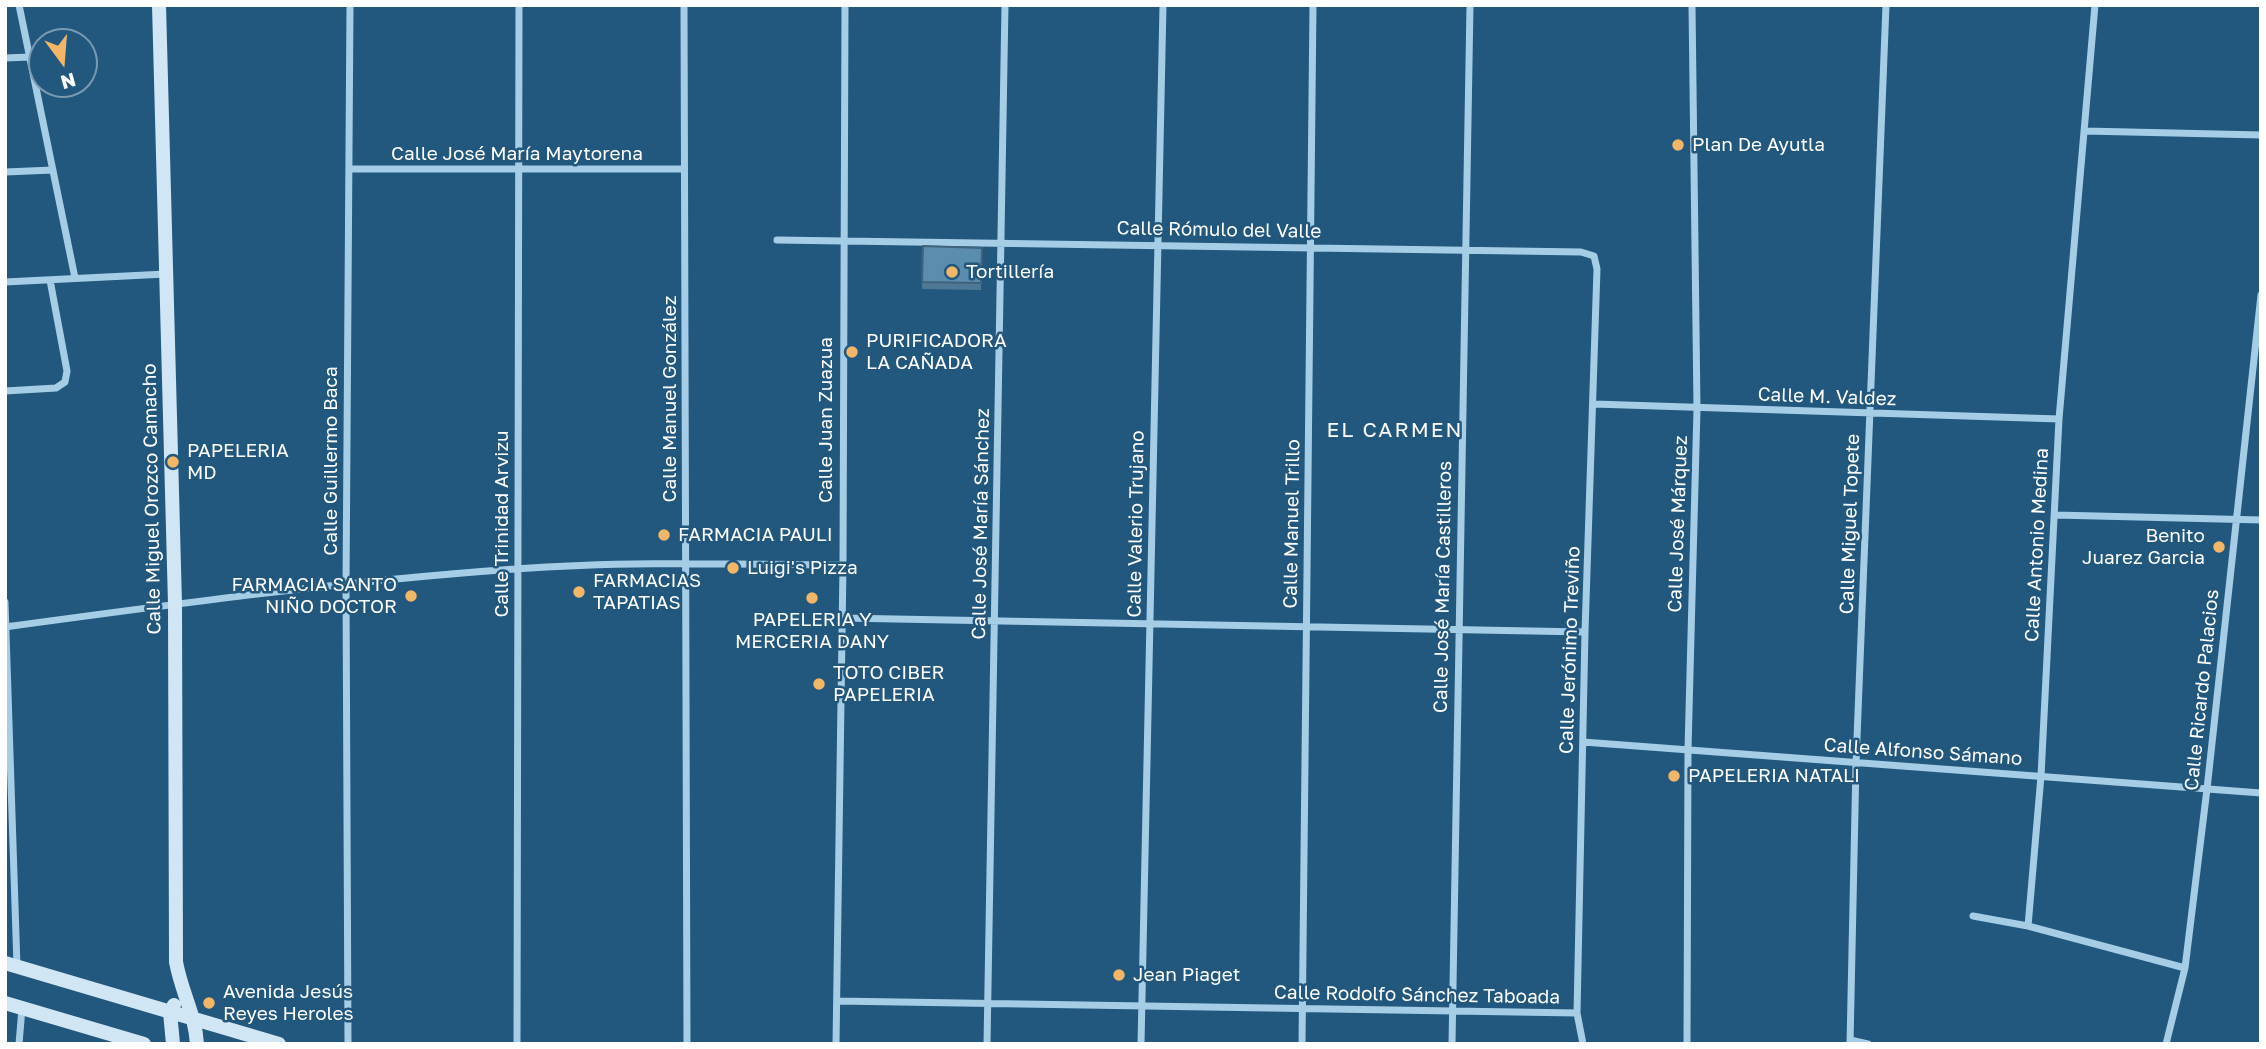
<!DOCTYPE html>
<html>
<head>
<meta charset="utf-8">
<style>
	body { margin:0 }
	#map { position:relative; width:2266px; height:1049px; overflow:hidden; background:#22577e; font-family:"Golos Text",sans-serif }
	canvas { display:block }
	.frame { position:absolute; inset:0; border:7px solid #fff; pointer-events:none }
	.north { position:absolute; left:28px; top:28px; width:70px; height:70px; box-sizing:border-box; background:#22577e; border:2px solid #7a9ab2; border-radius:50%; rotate:164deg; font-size:19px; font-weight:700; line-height:28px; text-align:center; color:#fff }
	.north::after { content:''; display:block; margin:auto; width:24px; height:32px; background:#f2b668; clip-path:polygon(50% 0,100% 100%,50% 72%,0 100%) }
</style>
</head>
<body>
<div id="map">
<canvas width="2266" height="1049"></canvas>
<div class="frame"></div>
<div class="north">N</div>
</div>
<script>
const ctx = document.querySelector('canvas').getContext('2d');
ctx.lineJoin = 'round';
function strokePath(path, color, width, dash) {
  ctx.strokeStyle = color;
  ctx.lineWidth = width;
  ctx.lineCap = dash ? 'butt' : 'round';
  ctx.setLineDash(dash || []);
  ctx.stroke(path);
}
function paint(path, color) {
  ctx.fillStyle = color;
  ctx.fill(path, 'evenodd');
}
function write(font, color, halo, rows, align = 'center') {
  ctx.font = font + ' "Golos Text",sans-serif';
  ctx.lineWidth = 5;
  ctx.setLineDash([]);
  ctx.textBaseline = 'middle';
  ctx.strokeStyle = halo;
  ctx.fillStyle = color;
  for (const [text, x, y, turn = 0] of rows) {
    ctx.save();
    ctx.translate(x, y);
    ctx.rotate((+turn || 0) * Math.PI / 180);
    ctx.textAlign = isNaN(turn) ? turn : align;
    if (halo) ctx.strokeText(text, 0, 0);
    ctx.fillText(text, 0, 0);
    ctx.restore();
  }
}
const street = new Path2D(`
	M 19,5 L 75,278
	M 684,5 L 687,1044
	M 5,58 L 30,57
	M 2085,131 L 2261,135
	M 349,169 L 684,169
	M 5,172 L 53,170
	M 777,240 L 1581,252 L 1594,256 L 1597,269 L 1585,632 L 1577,1013 L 1583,1044
	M 5,282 L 166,274
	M 5,391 L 56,388 L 65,382 L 67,371 L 50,280
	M 1594,404 L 2059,419
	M 2055,515 L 2261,520
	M 5,602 L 17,966
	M 842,618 L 1585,632
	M 5,627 C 174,604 344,581 515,569 C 623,561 734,564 843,565
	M 1583,742 L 2261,793
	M 1973,916 L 2028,926 L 2185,968
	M 2028,926 L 2041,776 L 2059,419 L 2095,5
	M 837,1001 L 1577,1013
	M 1850,1040 L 1868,1044
	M 19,1044 L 22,1008
	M 348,1044 L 346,585 L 350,5
	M 517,1044 L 519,5
	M 836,1044 L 843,565 L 845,5
	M 987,1044 L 1005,5
	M 1141,1044 L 1163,5
	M 1302,1044 L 1313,5
	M 1452,1044 L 1470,5
	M 1687,1044 L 1688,749 L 1697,409 L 1692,5
	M 1850,1044 L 1856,763 L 1886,5
	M 2166,1044 L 2185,968 L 2207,789 L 2261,295`);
const secondary = new Path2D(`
	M 159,5 L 175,604 L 176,962 C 182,994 195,1013 197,1044
	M 5,963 L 279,1044
	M 5,1003 L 144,1044
	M 173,1044 L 170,1012 L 174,1005`);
const wall = new Path2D(`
	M 923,246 L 982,248 L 981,290 L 922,289 Z`);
const building = new Path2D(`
	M 923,246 L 982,248 L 981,283 L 922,282 Z`);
const markers = [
	[1678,145,7,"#f2b668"],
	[952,272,7,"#f2b668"],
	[852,352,7,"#f2b668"],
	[173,462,7,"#f2b668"],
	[664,535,7,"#f2b668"],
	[2219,547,7,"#f2b668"],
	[733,568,7,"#f2b668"],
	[579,592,7,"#f2b668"],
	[411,596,7,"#f2b668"],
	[812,598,7,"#f2b668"],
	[819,684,7,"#f2b668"],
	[1674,776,7,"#f2b668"],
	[1119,975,7,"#f2b668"],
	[209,1003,7,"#f2b668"]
];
const poiNames = [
	["Plan De Ayutla",1692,145],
	["Tortillería",966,272],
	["PURIFICADORA",866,341],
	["LA CAÑADA",866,363],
	["PAPELERIA",187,451],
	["MD",187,473],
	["FARMACIA PAULI",678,535],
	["Benito",2205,536,"right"],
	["Juarez Garcia",2205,558,"right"],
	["Luigi's Pizza",747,568],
	["FARMACIAS",593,581],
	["TAPATIAS",593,603],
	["FARMACIA SANTO",397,585,"right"],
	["NIÑO DOCTOR",397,607,"right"],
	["PAPELERIA Y",812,620,"center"],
	["MERCERIA DANY",812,642,"center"],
	["TOTO CIBER",833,673],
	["PAPELERIA",833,695],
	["PAPELERIA NATALI",1688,776],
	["Jean Piaget",1133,975],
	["Avenida Jesús",223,992],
	["Reyes Heroles",223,1014]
];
const streetNames = [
	["Calle José María Maytorena",517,154],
	["Calle Rómulo del Valle",1219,230,1],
	["Calle M. Valdez",1827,397,2],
	["Calle Manuel González",670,399,-90],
	["Calle Juan Zuazua",826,420,-90],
	["Calle Guillermo Baca",331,461,-90],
	["Calle Miguel Orozco Camacho",152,499,-91],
	["Calle Trinidad Arvizu",502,524,-90],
	["Calle José María Sánchez",981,524,-89],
	["Calle Valerio Trujano",1136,524,-89],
	["Calle Manuel Trillo",1292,524,-89],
	["Calle José Márquez",1678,524,-88],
	["Calle Miguel Topete",1850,524,-88],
	["Calle Antonio Medina",2037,545,-87],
	["Calle José María Castilleros",1443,587,-89],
	["Calle Jerónimo Treviño",1570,650,-88],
	["Calle Ricardo Palacios",2202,690,-84],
	["Calle Alfonso Sámano",1923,752,4],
	["Calle Rodolfo Sánchez Taboada",1417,995,1]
];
const neighbourhoodNames = [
	["EL CARMEN",1395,430]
];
strokePath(street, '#a6cde6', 7);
strokePath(secondary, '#d0e6f5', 14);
paint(wall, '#4e7996');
paint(building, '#5b8daf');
strokePath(building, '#40637a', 2);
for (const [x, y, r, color] of markers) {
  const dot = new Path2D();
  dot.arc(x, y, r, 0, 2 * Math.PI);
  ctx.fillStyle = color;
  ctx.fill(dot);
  strokePath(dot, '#22577e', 2.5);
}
write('19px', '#fff', '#22577e', poiNames, 'left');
write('19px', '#fff', '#22577e', streetNames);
ctx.letterSpacing = '2px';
write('21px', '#fff', '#22577e', neighbourhoodNames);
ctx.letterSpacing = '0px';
</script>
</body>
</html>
